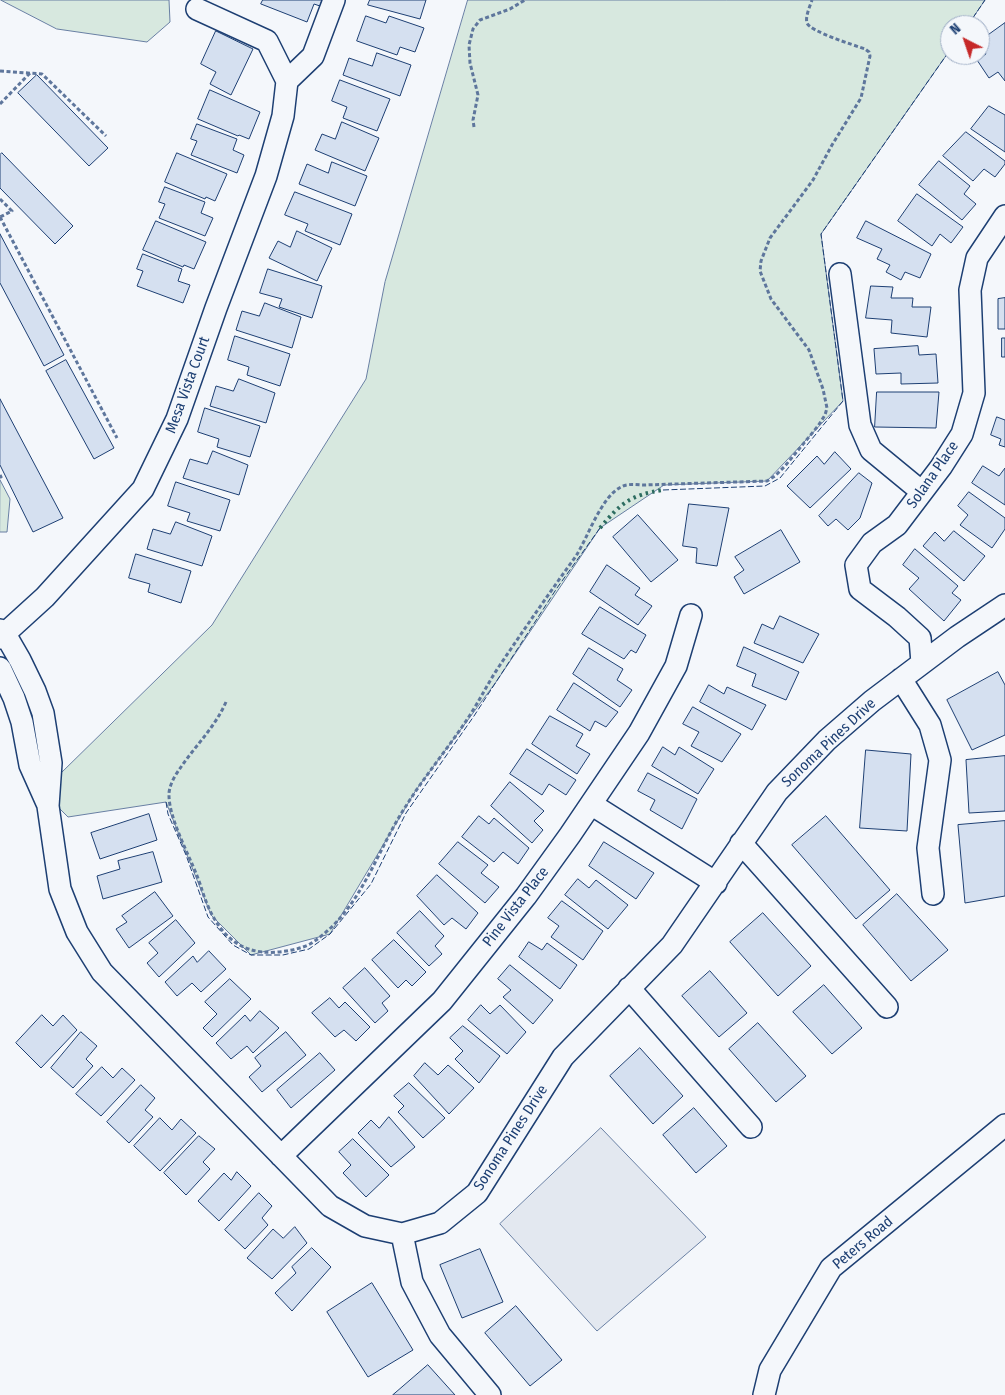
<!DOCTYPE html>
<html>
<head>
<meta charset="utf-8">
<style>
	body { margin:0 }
	#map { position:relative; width:1005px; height:1395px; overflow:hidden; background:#f4f7fb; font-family:"Fira Sans Condensed",sans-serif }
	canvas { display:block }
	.north { position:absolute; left:940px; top:15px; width:50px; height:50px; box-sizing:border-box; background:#f4f7fb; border:1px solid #9eadc5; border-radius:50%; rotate:319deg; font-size:14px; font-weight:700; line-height:20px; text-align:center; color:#1d3f73 }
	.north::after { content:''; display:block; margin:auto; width:18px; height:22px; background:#c62828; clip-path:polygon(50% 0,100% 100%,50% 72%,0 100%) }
</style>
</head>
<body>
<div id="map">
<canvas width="1005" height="1395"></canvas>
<div class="north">N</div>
</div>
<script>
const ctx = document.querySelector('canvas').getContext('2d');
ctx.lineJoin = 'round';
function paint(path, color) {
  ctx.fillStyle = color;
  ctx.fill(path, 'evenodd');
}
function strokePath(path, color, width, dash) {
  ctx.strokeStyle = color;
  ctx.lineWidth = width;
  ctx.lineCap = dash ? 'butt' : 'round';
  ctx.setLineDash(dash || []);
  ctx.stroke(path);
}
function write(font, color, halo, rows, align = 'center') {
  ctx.font = font + ' "Fira Sans Condensed",sans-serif';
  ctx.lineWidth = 4;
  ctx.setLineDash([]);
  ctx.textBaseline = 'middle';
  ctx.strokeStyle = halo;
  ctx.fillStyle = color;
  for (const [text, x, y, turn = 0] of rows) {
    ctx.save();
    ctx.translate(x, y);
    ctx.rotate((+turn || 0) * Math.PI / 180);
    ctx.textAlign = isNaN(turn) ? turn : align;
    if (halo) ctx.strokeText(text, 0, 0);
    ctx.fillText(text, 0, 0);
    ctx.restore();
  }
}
const green = new Path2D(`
	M 1,0 L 169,0 L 170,22 L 147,42 L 57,29 Z
	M 468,0 L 985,0 L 968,25 L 950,25 L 950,50 L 821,234 L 843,401 L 767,481 L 664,485 L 600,528 L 496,682 L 416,790 L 330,934 L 251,955 L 211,915 L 166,802 L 68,817 L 58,807 L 61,773 L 212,625 L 366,379 L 385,282 Z
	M 0,480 L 10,499 L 7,532 L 0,532 Z`);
const parking = new Path2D(`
	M 601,1128 L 706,1237 L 597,1331 L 500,1224 Z`);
const building = new Path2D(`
	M 263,0 L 322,0 L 320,6 L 314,4 L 307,22 L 261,4 Z
	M 370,0 L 426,0 L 420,19 L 368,5 Z
	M 366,16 L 386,23 L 389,16 L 424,28 L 415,52 L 400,47 L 397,55 L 357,41 Z
	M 1005,23 L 1005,81 L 998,72 L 989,78 L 977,60 L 986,54 L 980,45 L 980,41 Z
	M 216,31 L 253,49 L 231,95 L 210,84 L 216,72 L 201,64 Z
	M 377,53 L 411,65 L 400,96 L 343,75 L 349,58 L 372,66 Z
	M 37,75 L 108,148 L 89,166 L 18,93 Z
	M 340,80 L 390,99 L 377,131 L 343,118 L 347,107 L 332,101 Z
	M 210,90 L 260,112 L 249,139 L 239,135 L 238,136 L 198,119 Z
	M 989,106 L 1005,115 L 1005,152 L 971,129 Z
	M 342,122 L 379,138 L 365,171 L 315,150 L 322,134 L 335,139 Z
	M 197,124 L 237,139 L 233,150 L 244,155 L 237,173 L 191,155 L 197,141 L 191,139 Z
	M 966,132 L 1005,161 L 1005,164 L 995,177 L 984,169 L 973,181 L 943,156 Z
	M 2,153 L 73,226 L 55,244 L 0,188 L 0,155 Z
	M 177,153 L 227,174 L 215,201 L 206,197 L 205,199 L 165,182 Z
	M 939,161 L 970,186 L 964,194 L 976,204 L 962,220 L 919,185 Z
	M 332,162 L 367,176 L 355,206 L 299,184 L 307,164 L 328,173 Z
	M 165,187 L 205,202 L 201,213 L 213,218 L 205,236 L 159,218 L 165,204 L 159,202 Z
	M 295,192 L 352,214 L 340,245 L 305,231 L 308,224 L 285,215 Z
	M 917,194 L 963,227 L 951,243 L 940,234 L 932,246 L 898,221 Z
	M 156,221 L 206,242 L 194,269 L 184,265 L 183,267 L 143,250 Z
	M 866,221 L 931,254 L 920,278 L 905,272 L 901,280 L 886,272 L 890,265 L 877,259 L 882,249 L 857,238 Z
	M 297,231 L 332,248 L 317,281 L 269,258 L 278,241 L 290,247 Z
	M 0,234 L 64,355 L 44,366 L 0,283 Z
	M 143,254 L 182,269 L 178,281 L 190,285 L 183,303 L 137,286 L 143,271 L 137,269 Z
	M 268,269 L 322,286 L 312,318 L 279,307 L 282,299 L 260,293 Z
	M 871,286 L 893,287 L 891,298 L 913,298 L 912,307 L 931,307 L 927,337 L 891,333 L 892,320 L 866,318 Z
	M 1005,298 L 1005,329 L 998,329 L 998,299 Z
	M 265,303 L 301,317 L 292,348 L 236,330 L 242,311 L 259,316 Z
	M 235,336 L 290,354 L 280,386 L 247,375 L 249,367 L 228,360 Z
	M 1002,338 L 1005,338 L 1005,357 L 1002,357 Z
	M 918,346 L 919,355 L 936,354 L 938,383 L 901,384 L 901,373 L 876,374 L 874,349 Z
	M 66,360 L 114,448 L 94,459 L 46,371 Z
	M 239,379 L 275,393 L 266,423 L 210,406 L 216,386 L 233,391 Z
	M 877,392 L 939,392 L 936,428 L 875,427 Z
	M 0,399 L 63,518 L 33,532 L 0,465 Z
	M 205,408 L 260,426 L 250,457 L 217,447 L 219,439 L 198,432 Z
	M 997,417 L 1005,420 L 1005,447 L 999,445 L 1001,439 L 991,435 Z
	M 213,451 L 248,465 L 239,495 L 183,478 L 190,459 L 207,464 Z
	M 835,452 L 851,469 L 810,508 L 787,486 L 817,456 L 824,464 Z
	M 983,466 L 999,476 L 1005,468 L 1005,505 L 972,483 Z
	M 859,473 L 872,483 L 860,518 L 848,530 L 836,519 L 828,526 L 819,516 Z
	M 176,482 L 230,500 L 220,531 L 187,521 L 190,513 L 168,506 Z
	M 969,492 L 1005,518 L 1005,529 L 992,548 L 960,525 L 968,515 L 958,506 Z
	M 689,504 L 729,508 L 717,566 L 696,563 L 697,548 L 683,546 Z
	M 638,515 L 678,560 L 651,582 L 613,537 Z
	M 176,522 L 212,536 L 202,566 L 147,549 L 153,529 L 170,534 Z
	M 781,530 L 800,562 L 744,594 L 734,577 L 744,570 L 735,557 Z
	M 954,531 L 985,556 L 964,581 L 923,546 L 935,532 L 944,541 Z
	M 915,549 L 958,586 L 952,593 L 961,600 L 944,621 L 909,589 L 919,578 L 903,565 Z
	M 136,554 L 191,571 L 181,603 L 148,592 L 150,584 L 129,578 Z
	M 607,565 L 640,588 L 635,595 L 652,606 L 638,625 L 590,592 Z
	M 600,607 L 646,635 L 636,653 L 631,650 L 624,659 L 582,634 Z
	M 780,616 L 819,634 L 803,663 L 754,643 L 762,624 L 773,629 Z
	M 744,647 L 799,672 L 786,700 L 752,686 L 756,674 L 737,666 Z
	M 589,648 L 623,669 L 617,680 L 632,690 L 620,707 L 573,674 Z
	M 998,672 L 1005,685 L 1005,735 L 972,750 L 947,700 Z
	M 574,683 L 618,712 L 606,727 L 595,721 L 590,731 L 557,710 Z
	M 709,685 L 724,694 L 727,687 L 766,705 L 752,730 L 700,702 Z
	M 693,707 L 741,734 L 722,762 L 691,746 L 699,732 L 683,724 Z
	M 550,716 L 583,734 L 576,746 L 590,754 L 577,774 L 532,744 Z
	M 663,747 L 675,755 L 679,747 L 714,769 L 698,794 L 652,766 Z
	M 527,749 L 576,780 L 566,795 L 549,784 L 542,795 L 510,774 Z
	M 866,750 L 911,754 L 907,831 L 860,828 Z
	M 1005,756 L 1005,811 L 969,813 L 966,760 Z
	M 648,773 L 697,799 L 682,829 L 650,810 L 655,800 L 638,791 Z
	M 510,782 L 544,811 L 534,821 L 543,830 L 532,843 L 491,806 Z
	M 149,814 L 157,840 L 100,859 L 91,833 Z
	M 479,816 L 489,824 L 494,818 L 529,848 L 518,864 L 503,852 L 494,862 L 462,837 Z
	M 826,816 L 890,890 L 856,919 L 792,845 Z
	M 1005,821 L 1005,896 L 965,903 L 958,825 Z
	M 458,842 L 488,865 L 481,873 L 499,887 L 485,903 L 439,864 Z
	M 604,842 L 654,873 L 636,899 L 589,866 Z
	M 153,852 L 162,882 L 103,899 L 97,876 L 120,869 L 118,861 Z
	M 437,875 L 478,913 L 466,929 L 452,918 L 444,925 L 417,896 Z
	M 578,879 L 589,888 L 596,880 L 628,905 L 608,929 L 565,895 Z
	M 155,892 L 173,916 L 129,948 L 116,929 L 127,922 L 122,916 Z
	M 897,894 L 948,950 L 911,981 L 863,925 Z
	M 562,901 L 603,931 L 583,960 L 551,937 L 559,926 L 548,918 Z
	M 420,911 L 444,936 L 435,946 L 442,954 L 429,966 L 397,933 Z
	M 763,913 L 811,966 L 778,996 L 730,942 Z
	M 176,920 L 195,943 L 159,977 L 147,963 L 158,953 L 149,943 Z
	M 394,940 L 426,972 L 412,986 L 406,980 L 398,988 L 372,960 Z
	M 529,942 L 542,950 L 547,943 L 577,965 L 560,989 L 519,957 Z
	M 209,951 L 226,969 L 201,992 L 192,983 L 177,996 L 165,982 L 193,956 L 197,962 Z
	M 510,965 L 553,1000 L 533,1024 L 503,997 L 511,990 L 498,979 Z
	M 365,968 L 390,996 L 382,1003 L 388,1011 L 375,1023 L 343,988 Z
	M 710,971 L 747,1013 L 719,1037 L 682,996 Z
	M 230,979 L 251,999 L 212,1037 L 203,1028 L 217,1014 L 205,1002 Z
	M 824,985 L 862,1028 L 832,1054 L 793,1012 Z
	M 330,998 L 339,1008 L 345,1002 L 370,1027 L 356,1041 L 344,1030 L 335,1037 L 312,1013 Z
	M 481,1005 L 490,1014 L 500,1005 L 526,1032 L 507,1054 L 468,1020 Z
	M 260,1011 L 279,1028 L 253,1053 L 247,1046 L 231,1059 L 216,1043 L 245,1015 L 250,1021 Z
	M 42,1015 L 53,1026 L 63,1015 L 77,1030 L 41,1068 L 16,1043 Z
	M 758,1023 L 806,1076 L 776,1102 L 729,1049 Z
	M 463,1026 L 500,1056 L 479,1083 L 455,1059 L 463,1051 L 450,1038 Z
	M 81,1032 L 97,1046 L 86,1059 L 93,1066 L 73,1088 L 51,1068 Z
	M 286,1032 L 306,1055 L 262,1092 L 249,1077 L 261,1066 L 255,1058 Z
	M 640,1048 L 683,1096 L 653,1124 L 610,1076 Z
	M 320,1053 L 335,1070 L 291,1108 L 277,1090 Z
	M 425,1063 L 438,1075 L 448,1065 L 474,1088 L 449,1114 L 414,1076 Z
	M 102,1067 L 113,1078 L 122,1068 L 135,1080 L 101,1116 L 76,1094 Z
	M 409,1083 L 445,1118 L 423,1138 L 398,1112 L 404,1106 L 394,1096 Z
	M 141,1085 L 155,1098 L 145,1110 L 153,1117 L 129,1143 L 107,1122 Z
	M 694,1108 L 727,1146 L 696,1173 L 663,1135 Z
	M 389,1117 L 415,1147 L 391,1167 L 358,1133 L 371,1120 L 379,1128 Z
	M 160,1118 L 172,1130 L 181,1119 L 196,1133 L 160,1171 L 134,1146 Z
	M 199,1136 L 215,1149 L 203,1162 L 210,1169 L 186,1195 L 164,1173 Z
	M 353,1139 L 389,1175 L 366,1197 L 343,1173 L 351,1165 L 339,1152 Z
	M 237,1172 L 251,1186 L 219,1221 L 198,1201 L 224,1173 L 231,1180 Z
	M 259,1193 L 272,1206 L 262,1218 L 268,1225 L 245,1249 L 225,1230 Z
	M 295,1227 L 307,1243 L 272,1279 L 247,1258 L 273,1229 L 283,1238 Z
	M 312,1248 L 331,1267 L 292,1311 L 275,1293 L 296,1273 L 292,1267 Z
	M 480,1249 L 503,1302 L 462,1318 L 440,1265 Z
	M 372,1283 L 413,1350 L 368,1377 L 327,1312 Z
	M 516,1306 L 562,1360 L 530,1386 L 485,1333 Z
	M 428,1365 L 455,1395 L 393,1395 Z`);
const path = new Path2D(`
	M 0,71 L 42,74 L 106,136
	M 0,104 L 30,73
	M 474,127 L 473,120 L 478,95 L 470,63 L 469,45 L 473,29 L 480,20 L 510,9 L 525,0
	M 0,199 L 12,211 L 0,217
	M 0,217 L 117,438
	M 0,475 L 1,477 L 0,477
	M 226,702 C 215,727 196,745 181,767 C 176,774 170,783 169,793 C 168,821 194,862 202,890 C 214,928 235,956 278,952 C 289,951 300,949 310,944 C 361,912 375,853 406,806 C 426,774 450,746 470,715 C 481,698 489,681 500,665 C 525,628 550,592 576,556 C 588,537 601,497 621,487 C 628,483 636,485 644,485 L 767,481 L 775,476 L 785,466 L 818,426 L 825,415 L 827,408 L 823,389 L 809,350 L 771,299 L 760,271 L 761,261 L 770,238 L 813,180 L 832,145 L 861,98 L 870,56 L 869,52 L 865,49 C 854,45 811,32 807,23 C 805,17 810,6 812,0`);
const minor = new Path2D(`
	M 287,81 L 313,56 L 334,0
	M 840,274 L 860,425 L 871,450 L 922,492
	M 0,630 L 5,634 L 20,660 L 35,691 L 43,713 L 51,763 L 48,806 L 60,889 L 77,932 L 102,972 L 330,1206 L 365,1226 L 402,1234 L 440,1223 L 477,1193 L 563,1057 L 672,945 L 777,792 L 827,740 L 872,701 L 957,637 L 1005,605
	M 0,638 L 45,597 L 143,489 L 177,419 L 216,308 L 266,176 L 283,116 L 287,81 L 267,41 L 197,9
	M 922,663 L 920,638 L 897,617 L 860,589 L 856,565 L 872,543 L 897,525 L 941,467 L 962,434 L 974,393 L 970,290 L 977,258 L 1005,216
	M 0,668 L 14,698 L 22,722 L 30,765 L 47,803
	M 901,679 L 930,725 L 940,760 L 928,848 L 933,894
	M 591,804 L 716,883
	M 741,843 L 887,1007
	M 629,988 L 751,1127
	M 281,1156 L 442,1001 L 526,896 L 570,835 L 639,733 L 676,666 L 691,615
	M 402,1234 L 412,1282 L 440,1335 L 490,1395
	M 764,1395 L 770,1370 L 831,1268 L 1005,1125`);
const hedge = new Path2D(`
	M 600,528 C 621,503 630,495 663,490`);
const fence = new Path2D(`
	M 968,25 L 985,0
	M 663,490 L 765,486 L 780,478 L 843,401 L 821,234 L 950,50
	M 166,802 L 168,814 L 186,855 L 208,917 L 233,945 L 251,955 L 283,955 L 309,949 L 330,934 L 371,884 L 406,813 L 474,716 L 557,588 L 600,528`);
const streetNames = [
	["Mesa Vista Court",188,385,-70],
	["Solana Place",933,475,-55],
	["Sonoma Pines Drive",829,743,-43],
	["Pine Vista Place",516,907,-52],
	["Sonoma Pines Drive",511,1138,-57],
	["Peters Road",863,1243,-40]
];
paint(green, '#d7e8df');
strokePath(green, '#687fa3', 1);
paint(parking, '#e3e8f0');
strokePath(parking, '#687fa3', 1);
paint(building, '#d5e0f0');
strokePath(building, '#1d3f73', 1);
strokePath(minor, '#1d3f73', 24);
strokePath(path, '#5e769c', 3, [4, 2.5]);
strokePath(minor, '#f4f7fb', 21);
strokePath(hedge, '#2c6c60', 4, [2.5, 4]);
strokePath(fence, '#1d3f73', 1, [6, 2.5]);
write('15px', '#1d3f73', '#f4f7fb', streetNames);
</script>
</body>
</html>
